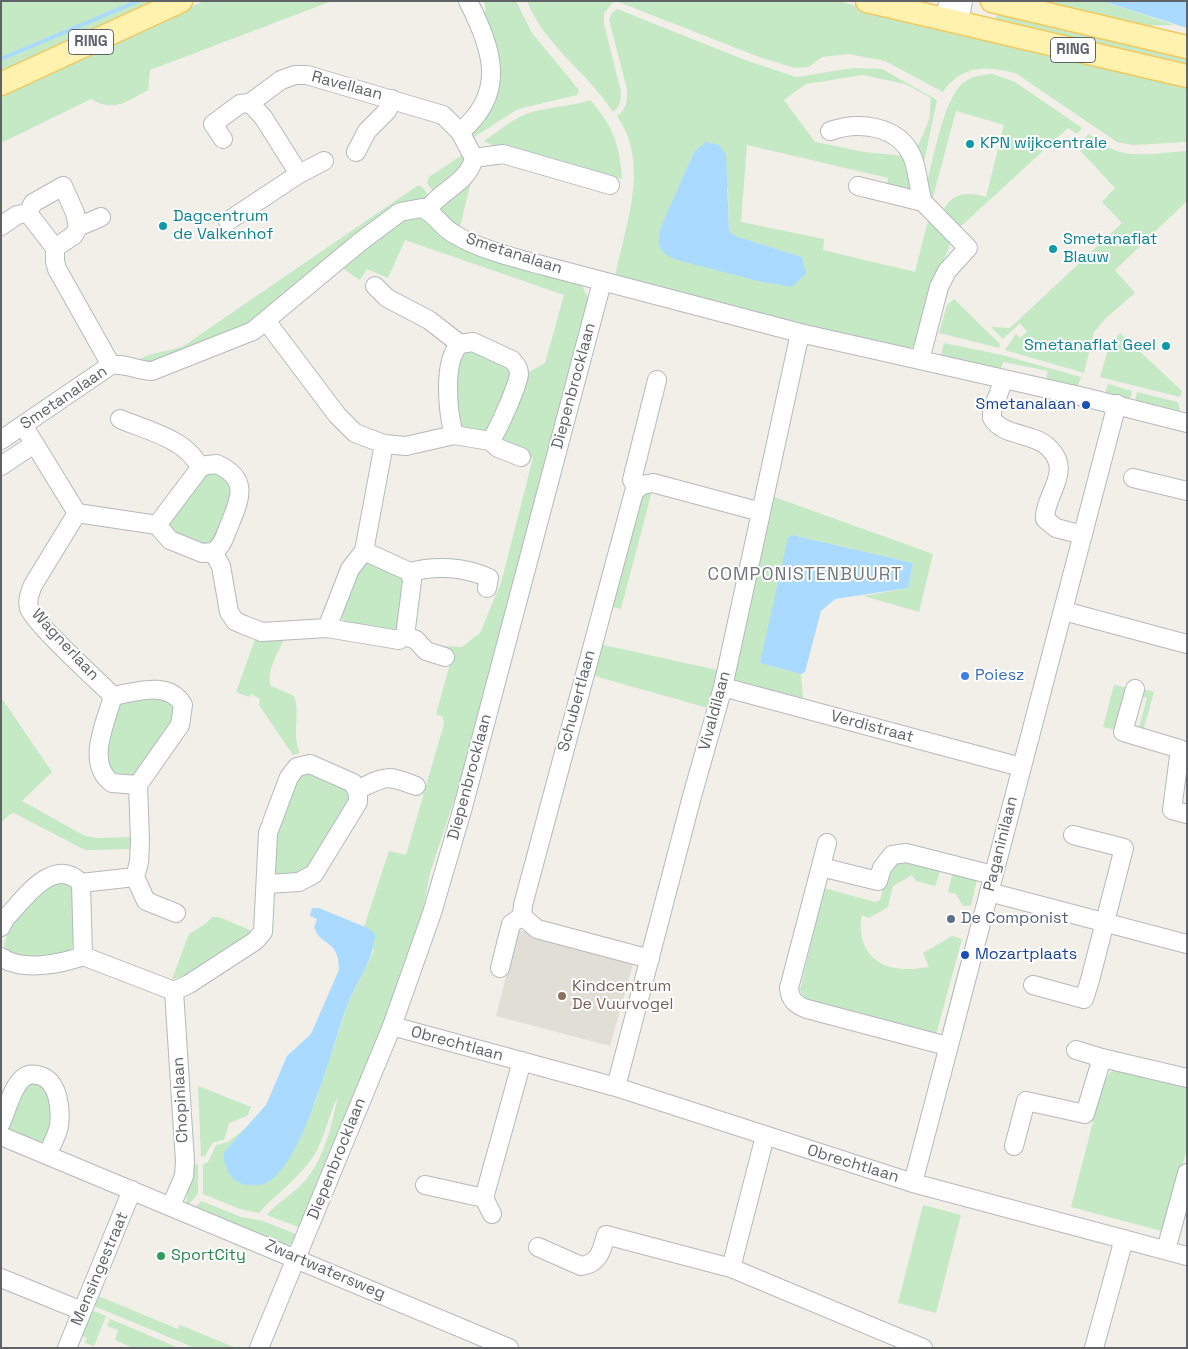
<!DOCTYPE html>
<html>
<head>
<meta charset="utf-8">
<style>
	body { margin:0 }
	#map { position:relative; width:1188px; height:1349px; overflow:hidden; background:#f1efe8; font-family:"Space Grotesk",sans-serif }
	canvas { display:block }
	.frame { position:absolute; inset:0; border:2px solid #5f6368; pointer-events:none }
</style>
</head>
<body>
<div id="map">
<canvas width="1188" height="1349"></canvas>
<div class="frame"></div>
</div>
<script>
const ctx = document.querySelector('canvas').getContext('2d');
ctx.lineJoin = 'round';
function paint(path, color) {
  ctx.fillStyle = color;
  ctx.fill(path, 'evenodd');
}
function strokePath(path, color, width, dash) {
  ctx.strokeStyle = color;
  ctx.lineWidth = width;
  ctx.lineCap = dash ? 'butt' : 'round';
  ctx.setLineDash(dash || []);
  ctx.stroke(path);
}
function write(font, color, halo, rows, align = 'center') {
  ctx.font = font + ' "Space Grotesk",sans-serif';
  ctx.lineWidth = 4;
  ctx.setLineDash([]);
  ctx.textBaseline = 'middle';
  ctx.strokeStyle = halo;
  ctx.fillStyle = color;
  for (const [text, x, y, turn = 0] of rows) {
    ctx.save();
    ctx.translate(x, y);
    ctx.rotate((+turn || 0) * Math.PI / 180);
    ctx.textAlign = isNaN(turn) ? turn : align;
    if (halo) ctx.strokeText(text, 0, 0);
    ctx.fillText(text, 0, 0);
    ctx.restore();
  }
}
const education = new Path2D(`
	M 518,930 L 634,961 L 610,1046 L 496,1016 Z`);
const green = new Path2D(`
	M 1,1 L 161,1 L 1,74 Z
	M 204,1 L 332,1 L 150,70 L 148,90 C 127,101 114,113 91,99 L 1,143 L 1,93 Z
	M 484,1 L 516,1 L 532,33 L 579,90 L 577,95 L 518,109 L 474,137 L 470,130 L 486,112 L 482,15 L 486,10 Z
	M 527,1 L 614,1 L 604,13 L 604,24 L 621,92 C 621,101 620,107 613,112 C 587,72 545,46 527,1 Z
	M 616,1 L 837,1 L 1187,83 L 1187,142 L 1133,145 L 1117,142 L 1017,74 C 989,65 961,65 943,92 L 885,61 L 848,54 L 822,57 L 809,67 L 795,68 L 759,57 Z
	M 1027,1 L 1102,1 L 1174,25 L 1127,26 Z
	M 999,7 L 1187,52 L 1187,69 L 994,25 Z
	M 617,9 L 745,60 L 796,77 L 854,68 L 882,69 L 937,100 L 921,176 L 917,148 L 929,120 L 931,98 L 905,84 L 863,75 L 806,84 L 784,100 L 815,142 L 864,152 L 905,156 L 914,193 L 887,186 L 888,178 L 747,145 L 741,222 L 824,239 L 823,250 L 915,272 L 929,217 L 949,237 L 950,245 L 936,278 L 919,337 L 914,346 L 906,349 L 826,332 L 615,278 C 625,225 651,165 617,116 C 627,109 627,101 627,89 L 609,20 L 612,13 ZM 694,152 L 728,189 L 729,231 L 734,236 L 802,257 L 658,239 Z
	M 992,74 L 1015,82 L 1082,128 L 1077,134 L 1068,128 L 959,228 L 944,209 C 954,192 968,192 986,197 L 1004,125 L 956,111 L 932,201 L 925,191 C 932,165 943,99 963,83 C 972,76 981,75 992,74 Z
	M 590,100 C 613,126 620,145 622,179 L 507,152 L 484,141 C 500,130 516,116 535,111 C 553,107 572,106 590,100 Z
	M 1089,134 C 1096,139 1104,146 1112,149 C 1133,159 1164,152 1187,151 L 1187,201 L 1115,270 L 1135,293 L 1107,317 L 1094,332 L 1084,373 L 1005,350 L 1016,334 L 1020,338 L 1027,332 L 1020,323 L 1003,339 L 991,327 L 1010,328 L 1122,223 L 1102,202 L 1115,188 L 1076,146 Z
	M 468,151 L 462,171 L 434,192 L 427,183 L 429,177 Z
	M 471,182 L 460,227 L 440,215 L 439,207 L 447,196 Z
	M 417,186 L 421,186 L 429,196 L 421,202 L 406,201 L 392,209 L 249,323 L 164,358 L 149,362 L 138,361 C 149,351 170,353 185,345 Z
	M 418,216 L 429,224 L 441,237 L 462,248 L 582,286 L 590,301 L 468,758 L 430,873 L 420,926 L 372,1053 L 301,1228 L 267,1215 C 276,1204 288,1197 299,1187 C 324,1163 331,1128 338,1096 C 328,1116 325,1140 311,1160 C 296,1180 276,1194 259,1213 L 240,1209 L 203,1194 L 203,1164 L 208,1162 L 216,1145 L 228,1142 L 247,1127 L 224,1152 L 226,1169 L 289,1157 L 314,1106 L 349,1001 L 374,951 L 370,929 L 364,927 L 389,851 L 406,855 L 444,724 L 443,717 L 436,714 L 452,657 L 442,646 L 462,647 L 480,633 L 501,583 L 533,458 L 499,443 L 527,373 L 545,363 L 564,295 L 405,240 L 388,278 L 367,269 L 360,280 L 342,268 L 404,219 Z
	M 954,299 L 1000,344 L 999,348 L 939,333 L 947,305 Z
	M 1120,333 L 1182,391 L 1180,397 L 1100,377 L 1109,346 Z
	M 944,343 L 1002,355 L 1081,377 L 1077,389 L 1045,383 L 1048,371 L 1003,362 L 1000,373 L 940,359 Z
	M 469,347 L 514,369 L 490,429 C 480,434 467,430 458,424 L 454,407 L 457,356 Z
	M 1108,384 L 1132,391 L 1130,399 L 1105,393 Z
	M 1137,392 L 1178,402 L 1181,414 L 1135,401 Z
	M 206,472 L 225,473 L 234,491 L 215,543 L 210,547 L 173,535 L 168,525 Z
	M 652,491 L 621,609 L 609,606 L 639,494 Z
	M 774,497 L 933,554 L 919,612 L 864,596 L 908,588 L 913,563 L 792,535 L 760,663 L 801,674 L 803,698 L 733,681 Z
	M 366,561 L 407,578 L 396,633 L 347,624 L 339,615 L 358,567 Z
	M 256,637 L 285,637 C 280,650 265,672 271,686 L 294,696 C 301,715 291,734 300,753 L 293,755 L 259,705 L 260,699 L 251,694 L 249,697 L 236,692 Z
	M 599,644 L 717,670 L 708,708 L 591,675 Z
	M 1114,685 L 1128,688 L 1116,730 L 1103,727 Z
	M 1140,688 L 1154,692 L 1142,735 L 1139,728 L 1147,698 L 1139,696 Z
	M 166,696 L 179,712 L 135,775 L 120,779 L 104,767 L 107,741 L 118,705 L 128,699 Z
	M 1,697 L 52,772 L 22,801 L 85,836 L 99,838 L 132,837 L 131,849 L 85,850 L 14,813 L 9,815 L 1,823 Z
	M 307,771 L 348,786 L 353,797 L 309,872 L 296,877 L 274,875 L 273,837 L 297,776 Z
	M 901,860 L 941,869 L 935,886 L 916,881 L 912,875 L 893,886 L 888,907 L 869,918 L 862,915 C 860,922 861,931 862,938 C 870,970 902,972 929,967 L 923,953 L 952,936 L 962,939 L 936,1035 L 806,1000 L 800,990 L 824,888 L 875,902 L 880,900 L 889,867 Z
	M 953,871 L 978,876 L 971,906 L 963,906 L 956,894 L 948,892 Z
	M 55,881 L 68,881 L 75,887 L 76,939 L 70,952 L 61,956 L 18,958 L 5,950 C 0,930 41,892 55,881 Z
	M 212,917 L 219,917 L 252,931 L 183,976 L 172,979 L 189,934 L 205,924 Z
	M 966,941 L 969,943 L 945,1033 L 941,1035 Z
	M 1115,1068 L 1187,1085 L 1187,1148 L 1165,1232 L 1071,1207 L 1093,1122 L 1090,1118 L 1108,1075 Z
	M 34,1081 L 48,1087 L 53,1124 L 44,1144 L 40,1145 L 9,1130 L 8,1126 L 24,1087 Z
	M 198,1086 L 251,1107 L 247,1116 L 229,1123 L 224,1140 L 213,1142 L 205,1156 L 201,1157 Z
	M 198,1164 L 198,1194 L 188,1205 L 186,1203 L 191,1165 Z
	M 201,1201 L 241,1217 L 263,1221 L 298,1235 C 295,1243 290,1245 281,1247 L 194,1210 Z
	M 923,1205 L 961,1215 L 936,1313 L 898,1303 Z
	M 98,1296 L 178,1329 L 180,1325 L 236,1348 L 195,1348 L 94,1306 Z
	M 89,1309 L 106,1316 L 94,1346 L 85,1343 L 87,1338 L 83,1336 L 80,1341 L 77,1340 Z
	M 110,1319 L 179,1348 L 133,1348 L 115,1340 L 118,1330 L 107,1326 Z`);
const water = new Path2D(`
	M 1102,1 L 1187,1 L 1187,28 Z
	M 706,142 L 719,145 L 726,154 L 729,231 L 735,236 L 802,257 L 806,274 L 792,287 L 762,282 L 677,260 C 659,253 656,245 661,227 L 694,152 Z
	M 792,535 L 913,563 L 908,588 L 835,599 L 821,611 L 805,672 L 801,674 L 760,663 L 788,538 Z
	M 312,908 L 319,908 L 370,929 L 375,934 C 374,959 359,978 349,1001 C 333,1041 304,1165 266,1183 C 263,1185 258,1185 255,1185 C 246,1186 237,1184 231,1176 C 226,1169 223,1161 224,1152 L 266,1105 L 287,1056 L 311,1034 L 339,970 C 339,938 321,948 314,927 L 317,919 L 310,916 Z`);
const stream = new Path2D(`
	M 1,59 L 138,1`);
const minor = new Path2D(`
	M 944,20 L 949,1
	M 959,23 L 963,1
	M 830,131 C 858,121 898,125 912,156 C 918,170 918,187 923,202
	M 460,132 L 474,158 L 503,154 L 610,185
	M 223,139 L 213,124 L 240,104 L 250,103 L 281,80 L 295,75 L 307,75 L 443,115 L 460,132 C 508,92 492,49 468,1
	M 356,152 L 367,131 L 387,111 L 392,99
	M 299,174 L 324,161
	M 858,186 L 923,202 L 968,248 L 947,271 L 939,287 L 920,360
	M 427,210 C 441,190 468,183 474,158
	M 28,213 L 55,248 L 55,261 L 57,269 L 111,365
	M 228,221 L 299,174 L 263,117 L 250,103
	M 1,226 L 17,215 L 28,213 L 33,203 L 63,186 L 75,213 L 78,227
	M 55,248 L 74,235 L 78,227 L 101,217
	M 375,286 L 387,298 L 429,320 L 460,344 L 473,342 L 512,360 C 516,364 519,368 519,374 C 518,385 497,433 490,441
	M 267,322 L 337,415 L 355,433 L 384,444 L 406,446 L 454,435
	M 460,344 C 442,361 448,413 454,435 L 490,441 L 498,448 L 521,457
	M 1004,379 L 992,411 L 992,418 C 1002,436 1032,433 1047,446 C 1075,471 1044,494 1045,519 L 1056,528 L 1083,535
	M 120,419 C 148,431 187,439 200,468 L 207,465 L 217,464 C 250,479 240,499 229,526 C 225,535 223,546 213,552
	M 23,425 L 77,513 L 157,525 L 170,540 L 202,553 L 213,552 L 221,566 L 229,612 L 235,621 L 244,625 L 262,632 L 327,628 L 399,640 L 405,636 L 416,640 L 426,651 L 445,657
	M 1,440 L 111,365 C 126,363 138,371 152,371 L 253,331 L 360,242 L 400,212 L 422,208 C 435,213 441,227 454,234 C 481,250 515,258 545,266 L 800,333 L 1084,397 L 1187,423
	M 1,466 L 34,444
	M 1133,478 L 1187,491
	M 637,488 L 632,480 L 657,380
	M 77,513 L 33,585 C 30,593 27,599 29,608 C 32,621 99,682 113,696 C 106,722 85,763 112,783 L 138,785
	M 157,525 L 200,468
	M 364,551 L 410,572 L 412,581 L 405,636
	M 410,572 C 436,565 465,567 489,578 L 487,588
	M 1064,611 L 1187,644
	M 327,628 L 350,569 L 364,551 L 384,444
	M 723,687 L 1021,767
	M 1135,689 L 1123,732 L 1180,749 L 1172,810 L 1187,814
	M 113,696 C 136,692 169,680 183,705 L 180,725 L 138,785 L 140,841 L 139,862 L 135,877
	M 357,790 C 386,776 386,774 416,786
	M 827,843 L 789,988 C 790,1000 796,1005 807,1009 L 947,1046
	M 821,867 L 878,881 L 882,868 L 892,855 L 906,853 L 993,875
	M 81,883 L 135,877 L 146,901 L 176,913
	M 989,892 L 1187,944
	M 1,927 L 5,919 C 24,899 53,855 81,883 L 83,956
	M 1,957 C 22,972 61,964 83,956 L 174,991 L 185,1161 L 184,1176 L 171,1206
	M 650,959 L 537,929 L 522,916 L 523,905 L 634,492 L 642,485 L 653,483 L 761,512
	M 500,968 L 511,924 L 522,916
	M 1033,985 L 1084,999 L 1090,980 L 1124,848 L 1073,835
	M 174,991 L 189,984 L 255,941 L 263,932 L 268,833 L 289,777 L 297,767 L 310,764 L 353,783 L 358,794 L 358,802 L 314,874 L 299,882 L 267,884
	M 392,1026 L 616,1087 L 913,1183 L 1187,1256
	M 1076,1050 L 1102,1058
	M 616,1087 L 691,800 L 723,687 L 800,333
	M 1,1123 C 7,1110 12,1087 23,1078 C 29,1073 35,1074 41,1076 C 59,1082 61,1110 59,1126 C 57,1136 51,1146 47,1155
	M 1,1136 L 509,1348
	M 1014,1146 L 1026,1101 L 1085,1114 L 1102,1058 L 1187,1078
	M 913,1183 L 1117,404
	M 425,1185 L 484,1198 L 492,1214
	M 484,1198 L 522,1061
	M 538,1247 L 581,1266 C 599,1264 602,1250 606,1235 L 731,1268 L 923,1348
	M 1166,1250 L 1187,1173
	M 731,1268 L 765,1136
	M 1,1278 L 82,1311
	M 67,1348 L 132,1190
	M 259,1348 L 392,1026 L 432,913 L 463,807 L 602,282
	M 1094,1348 L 1124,1239`);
const major = new Path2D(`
	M 867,1 L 1187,76
	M 992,1 L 1187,47
	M 1,84 L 181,1`);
const markers = [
	[970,144,5,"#0f9aa8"],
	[163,226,5,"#0f9aa8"],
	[1053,249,5,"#0f9aa8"],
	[1166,346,5,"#0f9aa8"],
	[1086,405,5,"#1a4fb4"],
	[965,676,5,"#3f7fe0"],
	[951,919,5,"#5c6f8a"],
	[965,955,5,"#1a4fb4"],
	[562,996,5,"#8d6e63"],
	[161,1256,5,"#2e9e5b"]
];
const shields = [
	[91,42,45],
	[1073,50,45]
];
const shieldNames = [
	["RING",91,42],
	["RING",1073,50]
];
const streetNames = [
	["Ravellaan",347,86,15],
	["Smetanalaan",514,254,18],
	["Diepenbrocklaan",574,386,-75],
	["Smetanalaan",64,398,-34],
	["Wagnerlaan",65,645,47],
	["Schubertlaan",577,701,-75],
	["Vivaldilaan",715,711,-75],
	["Verdistraat",872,727,15],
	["Diepenbrocklaan",470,777,-75],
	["Paganinilaan",1001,844,-76],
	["Obrechtlaan",457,1044,15],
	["Chopinlaan",181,1100,-93],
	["Diepenbrocklaan",337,1159,-68],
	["Obrechtlaan",853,1164,17],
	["Mensingestraat",100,1269,-67],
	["Zwartwatersweg",325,1270,23]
];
const cultureNames = [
	["KPN wijkcentrale",980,144],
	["Dagcentrum",173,217],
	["de Valkenhof",173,235],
	["Smetanaflat",1063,240],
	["Blauw",1063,258],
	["Smetanaflat Geel",1156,346,"right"]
];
const transitNames = [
	["Smetanalaan",1076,405],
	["Mozartplaats",975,955,"left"]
];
const shopNames = [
	["Poiesz",975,676]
];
const serviceNames = [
	["De Componist",961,919]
];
const educationNames = [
	["Kindcentrum",572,987],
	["De Vuurvogel",572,1005]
];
const leisureNames = [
	["SportCity",171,1256]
];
const neighbourhoodNames = [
	["COMPONISTENBUURT",805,575]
];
paint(education, '#e1ded6');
paint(green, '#c5e8c5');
paint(water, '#aadaff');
strokePath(stream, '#aadaff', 4);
strokePath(minor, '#b5b8bc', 20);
strokePath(major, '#f2c960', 25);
strokePath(minor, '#fff', 18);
strokePath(major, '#fff2af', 22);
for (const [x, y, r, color] of markers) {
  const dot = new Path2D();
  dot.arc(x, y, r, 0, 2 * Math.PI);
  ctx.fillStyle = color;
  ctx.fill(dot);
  strokePath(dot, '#fff', 2);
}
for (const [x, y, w] of shields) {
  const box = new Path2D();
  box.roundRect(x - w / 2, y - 12.5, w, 25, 4);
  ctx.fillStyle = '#fff';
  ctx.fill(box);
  strokePath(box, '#5f6368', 1);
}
write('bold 15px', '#5f6368', null, shieldNames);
write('16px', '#5f6368', '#fff', streetNames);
write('16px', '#0d838f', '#fff', cultureNames, 'left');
write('16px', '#164399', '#fff', transitNames, 'right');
write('16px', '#366cbe', '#fff', shopNames, 'left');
write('16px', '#4e5e75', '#fff', serviceNames, 'left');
write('16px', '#785e54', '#fff', educationNames, 'left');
write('16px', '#27864d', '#fff', leisureNames, 'left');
ctx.letterSpacing = '1px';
write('18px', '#70757a', '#fff', neighbourhoodNames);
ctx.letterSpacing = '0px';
</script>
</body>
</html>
